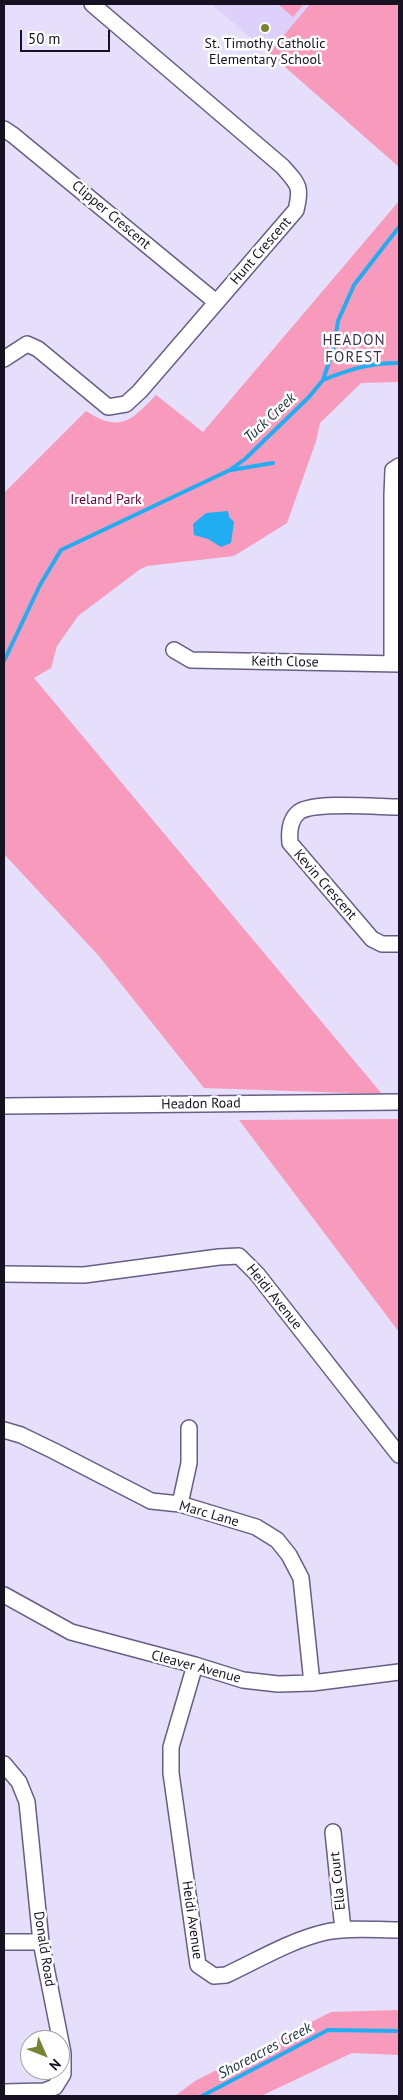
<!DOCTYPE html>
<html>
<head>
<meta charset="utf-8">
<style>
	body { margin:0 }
	#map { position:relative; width:403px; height:2100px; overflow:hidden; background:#e6dffb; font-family:"PT Sans",sans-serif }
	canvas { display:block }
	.frame { position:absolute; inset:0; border:5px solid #171222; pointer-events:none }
	.north { position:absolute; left:20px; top:2030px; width:50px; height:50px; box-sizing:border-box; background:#fff; border:1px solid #a2a0a7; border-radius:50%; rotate:134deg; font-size:14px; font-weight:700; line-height:20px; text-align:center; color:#171222 }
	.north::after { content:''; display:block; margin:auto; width:18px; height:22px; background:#778432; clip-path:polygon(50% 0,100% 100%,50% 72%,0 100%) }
	.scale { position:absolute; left:20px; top:30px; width:90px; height:22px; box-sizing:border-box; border:2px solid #171222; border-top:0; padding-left:6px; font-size:15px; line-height:18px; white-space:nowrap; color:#171222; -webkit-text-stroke:4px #fff; paint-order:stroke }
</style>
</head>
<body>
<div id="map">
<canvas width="403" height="2100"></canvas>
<div class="frame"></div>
<div class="north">N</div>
<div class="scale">50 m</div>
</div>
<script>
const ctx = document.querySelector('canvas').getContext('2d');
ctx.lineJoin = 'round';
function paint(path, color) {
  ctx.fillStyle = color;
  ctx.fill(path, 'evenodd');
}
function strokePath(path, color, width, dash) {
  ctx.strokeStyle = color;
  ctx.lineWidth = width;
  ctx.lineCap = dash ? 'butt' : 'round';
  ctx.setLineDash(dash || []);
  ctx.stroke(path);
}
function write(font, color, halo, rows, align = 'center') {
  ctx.font = font + ' "PT Sans",sans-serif';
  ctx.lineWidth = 5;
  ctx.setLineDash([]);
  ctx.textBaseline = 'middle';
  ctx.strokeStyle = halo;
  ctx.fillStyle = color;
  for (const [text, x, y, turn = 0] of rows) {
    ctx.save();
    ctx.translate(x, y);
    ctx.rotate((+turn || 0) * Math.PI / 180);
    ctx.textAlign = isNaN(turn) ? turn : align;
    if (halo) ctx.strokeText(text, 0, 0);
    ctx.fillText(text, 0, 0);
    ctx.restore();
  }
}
const built = new Path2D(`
	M 211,4 L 310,4 L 269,53 Z`);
const green = new Path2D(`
	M 278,4 L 304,4 L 293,17 Z
	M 310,4 L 399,4 L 399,167 L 269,53 Z
	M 399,201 L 399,382 L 361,383 L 320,423 L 316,441 L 287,523 L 234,556 L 147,566 L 139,570 L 78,616 L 57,646 L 51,668 L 34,678 L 382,1094 L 204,1088 L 98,955 L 4,854 L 4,493 L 86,411 C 120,433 131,421 156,395 L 203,432 Z
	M 399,1119 L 399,1332 L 239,1120 Z
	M 399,2010 L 399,2055 L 352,2053 L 261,2096 L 175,2096 L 195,2081 L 331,2012 Z`);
const water = new Path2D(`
	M 228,511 L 229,517 L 234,522 L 231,543 L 221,547 L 208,539 L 194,535 L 193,524 L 206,513 Z`);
const stream = new Path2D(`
	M 323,380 C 351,369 369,363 399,363
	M 231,470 L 273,463
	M 4,661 L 40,585 L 61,550 L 230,470 L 245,459 L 309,397 L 323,380 L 334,347 L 338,321 L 354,285 L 399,227
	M 202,2096 L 328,2030 L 399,2031`);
const minor = new Path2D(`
	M 4,129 L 13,135 L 216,302
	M 4,359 L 27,344 L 38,349 L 108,407 L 126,404 L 140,391 L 296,210 C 302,186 298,184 282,166 L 92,4
	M 174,650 L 191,660 L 399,664
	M 392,664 L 392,495 L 393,470 L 399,466
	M 399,807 C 379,807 314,801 299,812 C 290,819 289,833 290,843 L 372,939 L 382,944 L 399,944
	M 4,1106 L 399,1102
	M 4,1274 L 84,1275 L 219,1257 L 239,1256 L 257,1274 L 399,1455
	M 4,1430 L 21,1435 L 54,1451 L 151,1501 L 180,1504 L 256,1527 L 277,1540 L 289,1555 L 301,1578 L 312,1683
	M 180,1504 L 189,1463 L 189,1428
	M 4,1595 L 71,1632 L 195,1665 L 243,1680 L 278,1684 L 312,1683 L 399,1672
	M 195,1665 L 171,1747 L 171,1773 L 198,1965 L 214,1976 L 226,1975 C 258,1960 291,1940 326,1932 C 349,1927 375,1930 399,1930
	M 4,1764 L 19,1782 L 27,1802 L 41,1942 L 63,2053 L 63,2074 L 55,2087 L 44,2091 L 4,2092
	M 333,1832 L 343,1930
	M 4,1942 L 41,1942`);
const markers = [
	[265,28,5,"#778432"]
];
const poiNames = [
	["St. Timothy Catholic",265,44],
	["Elementary School",265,60]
];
const streetNames = [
	["Clipper Crescent",111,215,40],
	["Hunt Crescent",261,251,-49],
	["Keith Close",285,662,1],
	["Kevin Crescent",325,885,49],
	["Headon Road",201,1104,-1],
	["Heidi Avenue",274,1297,51],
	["Marc Lane",209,1514,16],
	["Cleaver Avenue",196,1667,15],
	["Ella Court",338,1881,-96],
	["Heidi Avenue",192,1920,82],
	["Donald Road",44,1949,81]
];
const parkNames = [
	["Ireland Park",106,500]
];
const neighbourhoodNames = [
	["HEADON",354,341],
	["FOREST",354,358]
];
const waterNames = [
	["Tuck Creek",270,418,-43],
	["Shoreacres Creek",265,2051,-28]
];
paint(built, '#ddd1fc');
paint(green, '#f89abb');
paint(water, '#20adf1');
strokePath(stream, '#20adf1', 4);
strokePath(minor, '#695d86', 18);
strokePath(minor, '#fff', 15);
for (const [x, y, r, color] of markers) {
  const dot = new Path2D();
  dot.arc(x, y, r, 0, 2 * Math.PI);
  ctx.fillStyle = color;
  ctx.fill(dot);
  strokePath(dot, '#fff', 2);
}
write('14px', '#171222', '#fff', poiNames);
write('14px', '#171222', '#fff', streetNames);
write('14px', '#6e013b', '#fff', parkNames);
ctx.letterSpacing = '1px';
write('15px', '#3a2f53', '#fff', neighbourhoodNames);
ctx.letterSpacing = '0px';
write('italic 15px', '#1a2f3c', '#fff', waterNames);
</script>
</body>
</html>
